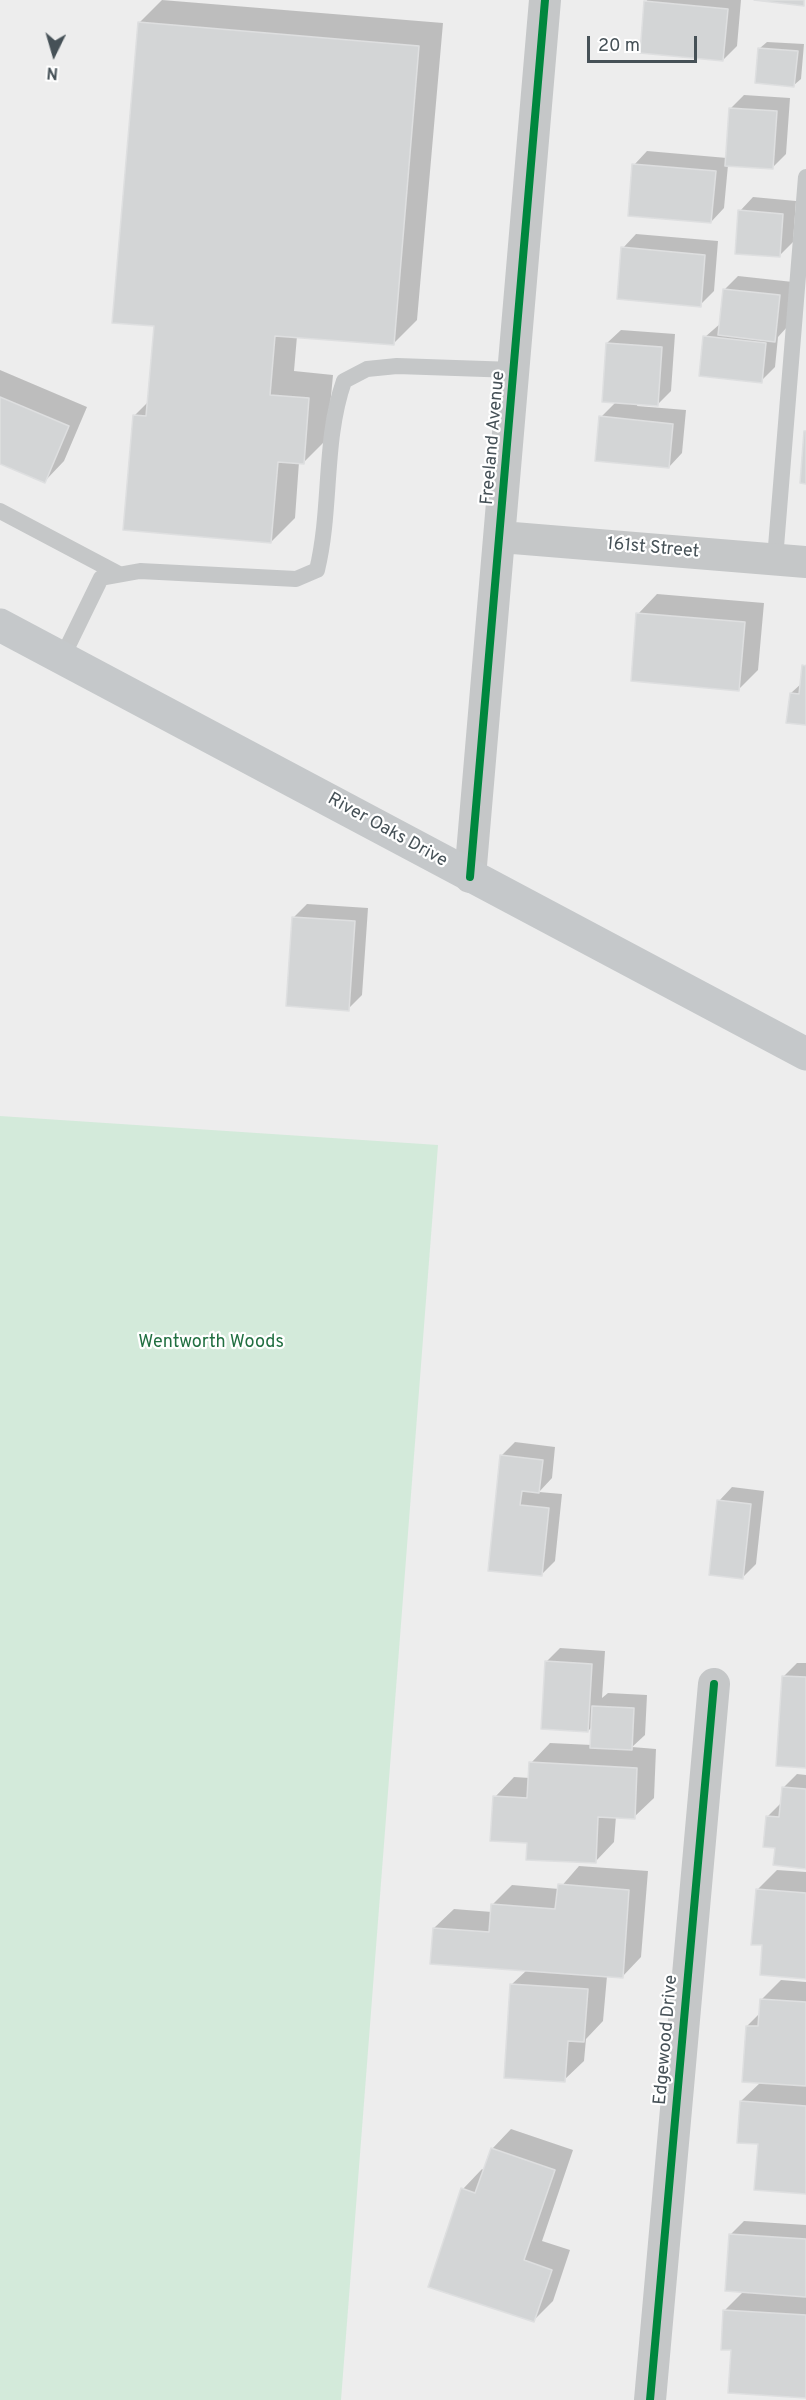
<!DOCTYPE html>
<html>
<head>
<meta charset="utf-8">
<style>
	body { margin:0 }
	#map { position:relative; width:806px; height:2400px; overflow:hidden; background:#ededed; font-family:Overpass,sans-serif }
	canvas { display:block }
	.north { position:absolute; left:24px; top:24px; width:60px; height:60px; -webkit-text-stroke:4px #fff; paint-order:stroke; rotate:185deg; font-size:16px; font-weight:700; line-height:24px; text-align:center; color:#465157 }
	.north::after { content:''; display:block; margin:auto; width:21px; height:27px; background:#465157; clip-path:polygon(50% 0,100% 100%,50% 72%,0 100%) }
	.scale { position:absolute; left:587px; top:36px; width:110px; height:27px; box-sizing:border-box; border:3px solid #465157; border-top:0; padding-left:8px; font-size:18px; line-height:21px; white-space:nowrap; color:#465157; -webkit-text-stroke:4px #fff; paint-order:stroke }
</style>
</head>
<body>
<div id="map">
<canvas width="806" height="2400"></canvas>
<div class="north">N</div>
<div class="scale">20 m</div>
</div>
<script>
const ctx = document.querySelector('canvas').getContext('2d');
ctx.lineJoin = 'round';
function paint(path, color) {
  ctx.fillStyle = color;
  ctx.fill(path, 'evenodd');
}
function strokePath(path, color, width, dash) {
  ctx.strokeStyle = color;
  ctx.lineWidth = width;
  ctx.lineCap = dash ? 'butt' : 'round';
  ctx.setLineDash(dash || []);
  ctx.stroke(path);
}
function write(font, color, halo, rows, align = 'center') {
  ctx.font = font + ' Overpass,sans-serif';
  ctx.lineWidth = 4.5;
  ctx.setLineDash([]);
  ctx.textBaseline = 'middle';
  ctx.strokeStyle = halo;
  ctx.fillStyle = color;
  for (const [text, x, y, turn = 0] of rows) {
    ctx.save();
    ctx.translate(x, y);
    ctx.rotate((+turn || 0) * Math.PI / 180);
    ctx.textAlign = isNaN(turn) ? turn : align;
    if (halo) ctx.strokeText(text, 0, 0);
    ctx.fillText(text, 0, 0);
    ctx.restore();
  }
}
const green = new Path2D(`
	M 0,1116 L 438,1145 L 341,2400 L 0,2400 Z`);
const shadow = new Path2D(`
	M 162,0 L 443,23 L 417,320 L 393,344 L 297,336 L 294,371 L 333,375 L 327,439 L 303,463 L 299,462 L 295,518 L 271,542 L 134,416 L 149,401 L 155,325 L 139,23 Z
	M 647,0 L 741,0 L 737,46 L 723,60 L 646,2 Z
	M 767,42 L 804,44 L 801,79 L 794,85 L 760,48 Z
	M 744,95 L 790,98 L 786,154 L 772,168 L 728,165 L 724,208 L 711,222 L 634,165 L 647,151 L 727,158 L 730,109 Z
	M 753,197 L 796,201 L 793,242 L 779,256 L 740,211 Z
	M 636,234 L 718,241 L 714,291 L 700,305 L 623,248 Z
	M 738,276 L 793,282 L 788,326 L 778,337 L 775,367 L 761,381 L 705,337 L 721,323 L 724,290 Z
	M 621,330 L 675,334 L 671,391 L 658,404 L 638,403 L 637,406 L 686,410 L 682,453 L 669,467 L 601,417 L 616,402 L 607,343 Z
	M 0,370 L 87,407 L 64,461 L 45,481 L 0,462 Z
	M 657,594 L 764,603 L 758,670 L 739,689 L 638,614 Z
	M 806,664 L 806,724 L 791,693 L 802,683 Z
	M 307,904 L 368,908 L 362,995 L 348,1009 L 294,917 Z
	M 515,1442 L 555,1447 L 552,1478 L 539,1492 L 562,1494 L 555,1561 L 541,1575 L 501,1456 Z
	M 732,1487 L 764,1491 L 756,1564 L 742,1578 L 719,1501 Z
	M 560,1648 L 605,1651 L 602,1698 L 608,1693 L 647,1695 L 645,1735 L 632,1747 L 656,1749 L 654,1798 L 634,1817 L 616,1816 L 614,1842 L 595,1862 L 528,1841 L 495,1797 L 514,1777 L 530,1778 L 531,1763 L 550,1743 L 592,1745 L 593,1726 L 588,1731 L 546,1662 Z
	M 797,1663 L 806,1663 L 806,1767 L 784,1676 Z
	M 797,1774 L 806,1775 L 806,1867 L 776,1847 L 767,1817 L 781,1803 L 783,1788 Z
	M 579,1866 L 648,1871 L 641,1957 L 622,1977 L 607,1976 L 603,2021 L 586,2039 L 584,2061 L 564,2080 L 512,1984 L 527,1970 L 434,1928 L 454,1909 L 492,1912 L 492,1905 L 512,1885 L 559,1889 Z
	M 777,1870 L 806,1872 L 806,1977 L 763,1944 L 757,1890 Z
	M 781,1980 L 806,1982 L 806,2193 L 759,2143 L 741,2101 L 761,2082 L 747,2026 L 760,2013 L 761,2000 Z
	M 511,2129 L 573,2150 L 542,2241 L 570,2250 L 553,2301 L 533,2321 L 463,2189 L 482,2169 L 485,2170 L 492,2149 Z
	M 744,2221 L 806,2225 L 806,2396 L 733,2348 L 725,2310 L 744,2291 L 730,2235 Z`);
const building = new Path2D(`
	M 754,0 L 804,0 L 804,6 Z
	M 644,1 L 728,9 L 723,61 L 640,53 Z
	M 138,22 L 419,46 L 394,345 L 275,336 L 270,395 L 309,398 L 304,464 L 278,462 L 271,543 L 123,530 L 133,415 L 146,416 L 154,326 L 112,323 Z
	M 758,48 L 798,51 L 794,87 L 755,83 Z
	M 729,108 L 777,111 L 773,169 L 725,166 Z
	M 632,164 L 716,171 L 711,223 L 628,216 Z
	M 738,210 L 783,214 L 780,257 L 735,254 Z
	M 621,247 L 705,255 L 701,307 L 617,299 Z
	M 723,289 L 780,295 L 775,342 L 718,335 Z
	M 703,336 L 766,343 L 762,383 L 699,376 Z
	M 606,343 L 662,347 L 658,406 L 602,402 Z
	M 0,397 L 69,426 L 45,483 L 0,464 Z
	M 599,416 L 673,424 L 669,468 L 595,461 Z
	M 804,431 L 806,431 L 806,484 L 800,483 Z
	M 636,613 L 745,622 L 739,691 L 631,681 Z
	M 802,665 L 806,666 L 806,725 L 786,723 L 790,693 L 799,694 Z
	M 292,917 L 355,921 L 349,1011 L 286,1006 Z
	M 500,1455 L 543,1460 L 539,1493 L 522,1491 L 520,1505 L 549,1508 L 542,1576 L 488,1571 Z
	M 717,1500 L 751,1504 L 743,1579 L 709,1575 Z
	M 545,1661 L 592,1664 L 588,1732 L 541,1729 Z
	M 782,1676 L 806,1677 L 806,1768 L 776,1766 Z
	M 592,1706 L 634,1708 L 632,1750 L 590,1748 Z
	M 529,1762 L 637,1768 L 635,1819 L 598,1817 L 596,1863 L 526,1860 L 527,1843 L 490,1841 L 493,1796 L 527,1798 Z
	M 782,1787 L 806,1789 L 806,1869 L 773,1865 L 775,1848 L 763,1847 L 766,1816 L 779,1817 Z
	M 558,1884 L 629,1890 L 623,1978 L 430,1964 L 433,1928 L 489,1932 L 491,1904 L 555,1909 Z
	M 756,1889 L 806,1893 L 806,1979 L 760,1975 L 762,1945 L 751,1945 Z
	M 510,1984 L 588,1989 L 584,2042 L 568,2041 L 565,2082 L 504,2078 Z
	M 760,1999 L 806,2002 L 806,2086 L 742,2082 L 746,2026 L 758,2026 Z
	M 740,2101 L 806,2106 L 806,2194 L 754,2190 L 758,2144 L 737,2143 Z
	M 491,2148 L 555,2170 L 524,2260 L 552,2270 L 534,2322 L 428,2287 L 461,2188 L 475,2193 Z
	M 729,2234 L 806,2239 L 806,2297 L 725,2291 Z
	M 723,2310 L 806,2315 L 806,2398 L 728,2393 L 731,2350 L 721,2350 Z`);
const lane = new Path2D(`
	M 0,511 L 119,574
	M 775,559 L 806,177
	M 62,658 L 101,578 L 140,571 L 296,579 L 317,570 C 332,508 323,441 344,381 L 367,369 L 397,366 L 514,370`);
const street = new Path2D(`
	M 501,537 L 806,562
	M 470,877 L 545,0
	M 650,2400 L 714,1684`);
const secondary = new Path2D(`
	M 0,625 L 806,1054`);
const cycleway = new Path2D(`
	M 470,877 L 545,0
	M 650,2400 L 714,1684`);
const streetNames = [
	["Freeland Avenue",494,438,-85],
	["161st Street",653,549,5],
	["River Oaks Drive",387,831,29],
	["Edgewood Drive",667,2040,-85]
];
const parkNames = [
	["Wentworth Woods",211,1343]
];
paint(green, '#d3eada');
paint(shadow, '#0003');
paint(building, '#d3d5d6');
strokePath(building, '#dedfe0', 1.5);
strokePath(lane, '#c5c7c8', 16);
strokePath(street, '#c5c7c8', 32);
strokePath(secondary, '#c5c8ca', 33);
strokePath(cycleway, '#00873e', 8);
write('18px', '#465157', '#fff', streetNames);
write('18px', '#216f41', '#fff', parkNames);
</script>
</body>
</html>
